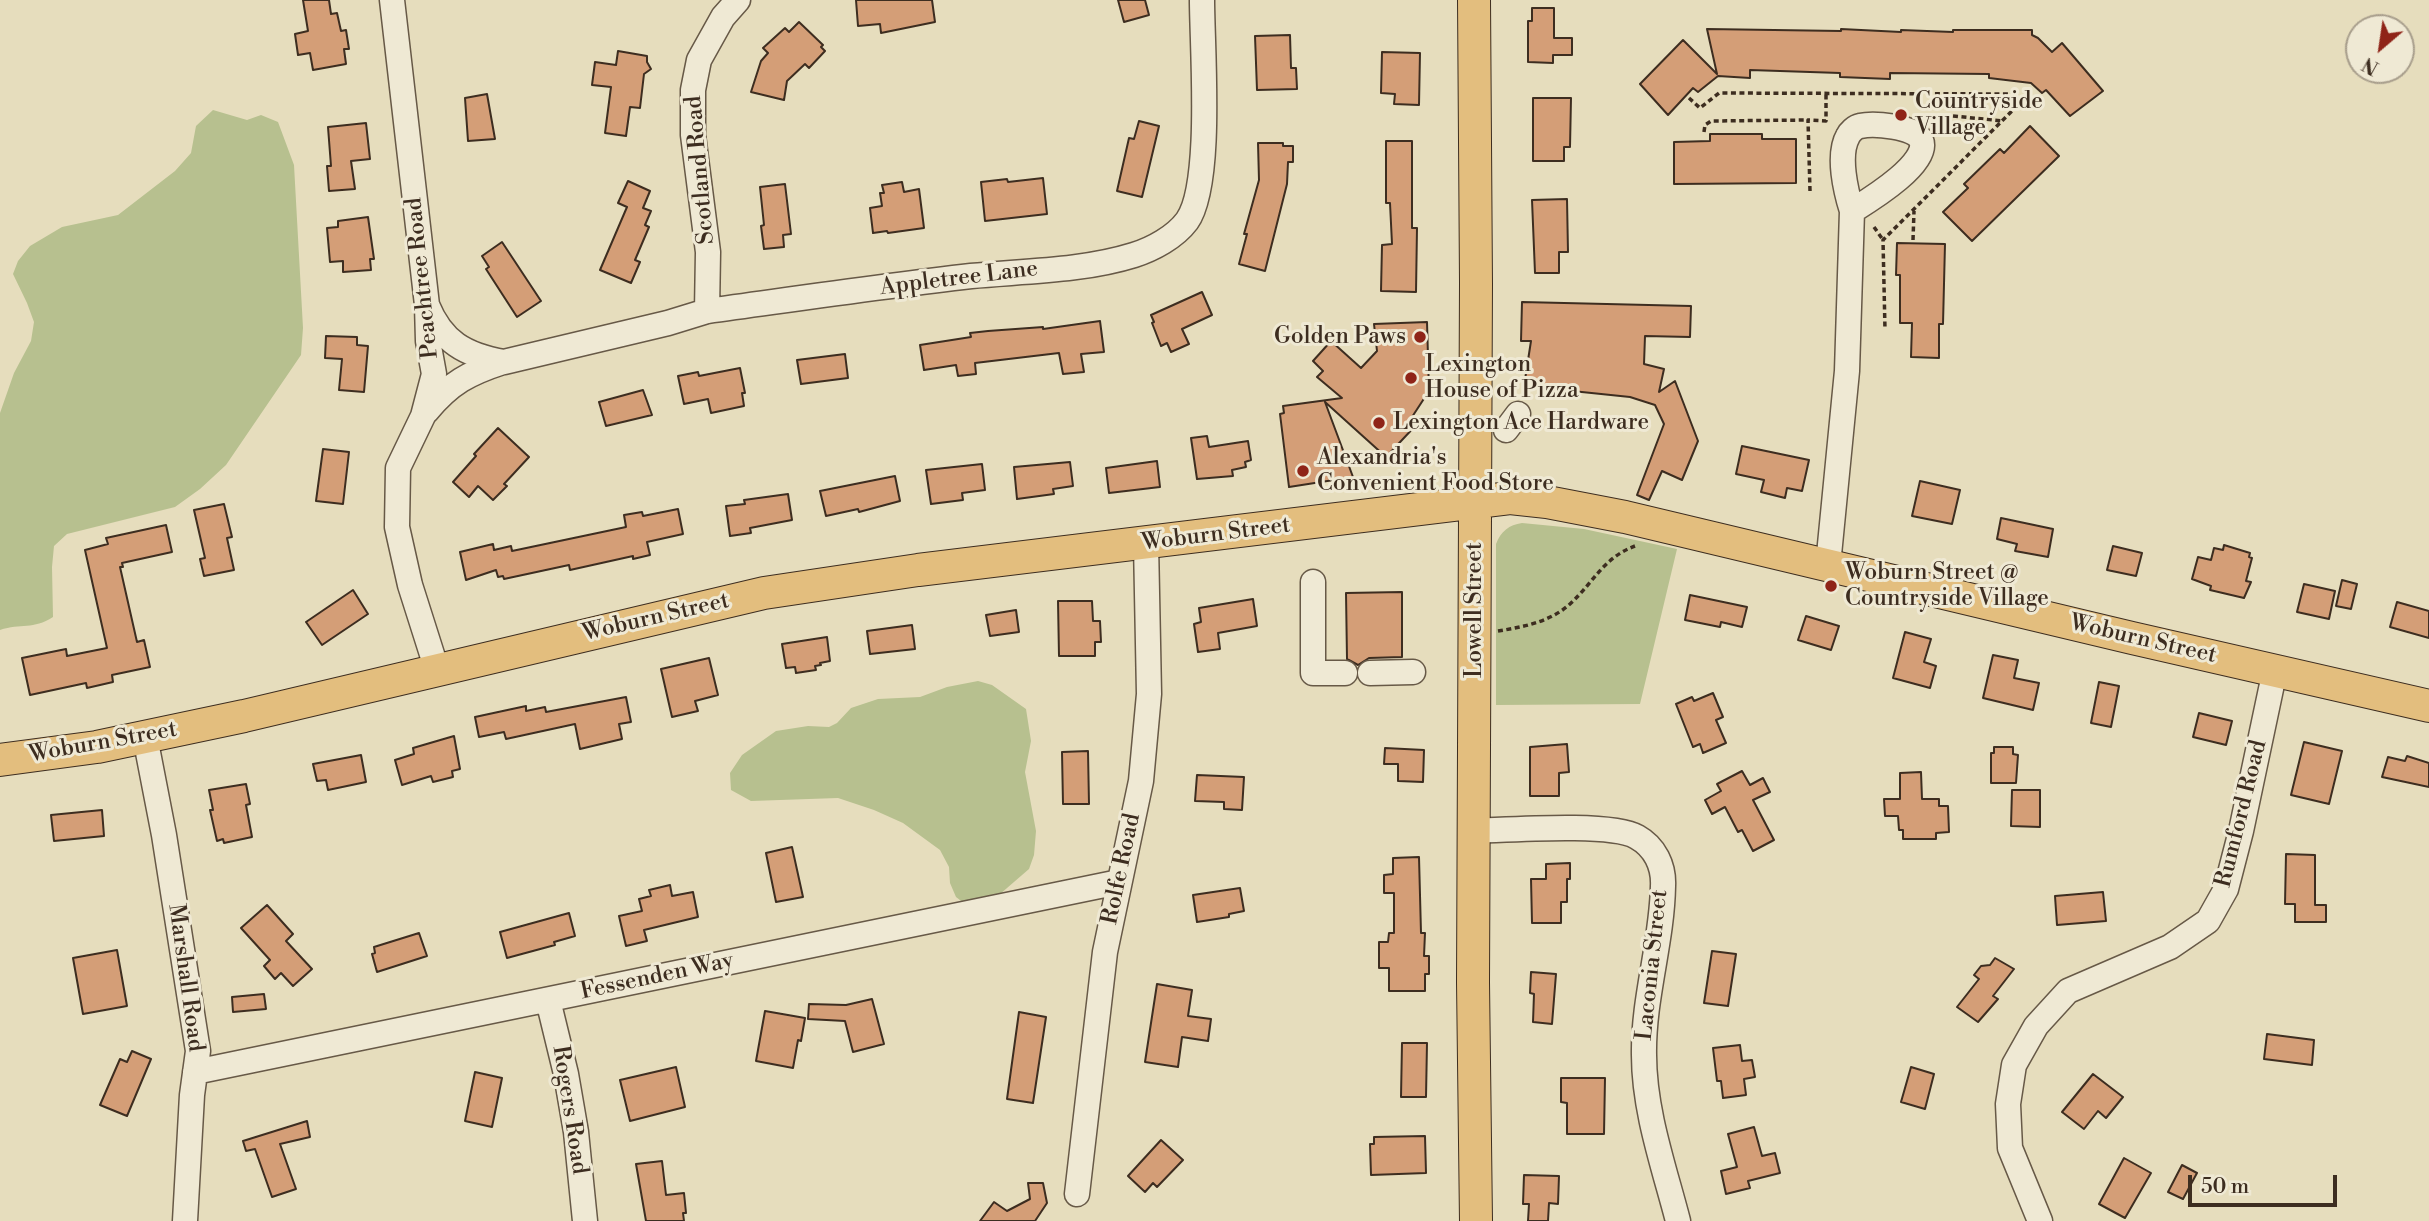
<!DOCTYPE html>
<html>
<head>
<meta charset="utf-8">
<style>
	body { margin:0 }
	#map { position:relative; width:2429px; height:1221px; overflow:hidden; background:#e6ddbd; font-family:"Libre Bodoni",serif }
	canvas { display:block }
	.north { position:absolute; left:2345px; top:14px; width:70px; height:70px; box-sizing:border-box; background:#efe9d4; border:2px solid #a89e8c; border-radius:50%; rotate:209deg; font-size:19px; font-weight:700; line-height:28px; text-align:center; color:#3d2d20 }
	.north::after { content:''; display:block; margin:auto; width:24px; height:32px; background:#8f2418; clip-path:polygon(50% 0,100% 100%,50% 72%,0 100%) }
	.scale { position:absolute; left:2188px; top:1175px; width:149px; height:32px; box-sizing:border-box; border:4px solid #3d2d20; border-top:0; padding-left:9px; font-size:21px; line-height:24px; white-space:nowrap; color:#3d2d20; -webkit-text-stroke:5px #efe9d4; paint-order:stroke }
</style>
</head>
<body>
<div id="map">
<canvas width="2429" height="1221"></canvas>
<div class="north">N</div>
<div class="scale">50 m</div>
</div>
<script>
const ctx = document.querySelector('canvas').getContext('2d');
ctx.lineJoin = 'round';
function paint(path, color) {
  ctx.fillStyle = color;
  ctx.fill(path, 'evenodd');
}
function strokePath(path, color, width, dash) {
  ctx.strokeStyle = color;
  ctx.lineWidth = width;
  ctx.lineCap = dash ? 'butt' : 'round';
  ctx.setLineDash(dash || []);
  ctx.stroke(path);
}
function write(font, color, halo, rows, align = 'center') {
  ctx.font = font + ' "Libre Bodoni",serif';
  ctx.lineWidth = 6;
  ctx.setLineDash([]);
  ctx.textBaseline = 'middle';
  ctx.strokeStyle = halo;
  ctx.fillStyle = color;
  for (const [text, x, y, turn = 0] of rows) {
    ctx.save();
    ctx.translate(x, y);
    ctx.rotate((+turn || 0) * Math.PI / 180);
    ctx.textAlign = isNaN(turn) ? turn : align;
    if (halo) ctx.strokeText(text, 0, 0);
    ctx.fillText(text, 0, 0);
    ctx.restore();
  }
}
const green = new Path2D(`
	M 213,110 L 247,120 L 261,115 L 278,122 L 294,165 L 303,328 L 301,355 L 226,465 L 200,489 L 175,507 L 67,534 L 54,546 L 52,567 L 53,617 C 33,630 21,623 0,630 L 0,413 L 14,373 L 31,341 L 34,322 L 27,303 L 13,274 L 18,261 L 30,246 L 62,227 L 118,215 L 175,171 L 191,153 L 196,126 Z
	M 1522,523 L 1584,529 L 1677,549 L 1640,704 L 1496,705 L 1496,544 C 1501,531 1509,525 1522,523 Z
	M 978,681 L 992,685 L 1026,709 L 1031,741 L 1025,772 L 1036,831 L 1034,855 L 1029,869 L 992,901 L 969,907 L 956,897 L 950,883 L 949,867 L 940,850 L 903,823 L 874,810 L 838,798 L 751,801 L 731,790 L 730,773 L 742,755 L 776,731 L 808,726 L 829,727 L 837,723 L 851,708 L 878,699 L 920,697 L 947,687 Z`);
const building = new Path2D(`
	M 303,0 L 329,0 L 331,14 L 337,13 L 341,31 L 346,30 L 349,49 L 344,49 L 346,64 L 313,70 L 310,53 L 298,55 L 295,34 L 308,31 Z
	M 856,0 L 932,0 L 935,22 L 881,33 L 880,24 L 858,26 Z
	M 1118,0 L 1145,0 L 1149,15 L 1124,22 Z
	M 1532,8 L 1554,8 L 1554,38 L 1572,38 L 1572,55 L 1553,55 L 1553,63 L 1528,62 L 1528,21 L 1532,21 Z
	M 799,22 L 823,45 L 821,47 L 825,51 L 809,68 L 805,64 L 787,81 L 784,100 L 751,92 L 761,61 L 768,53 L 763,48 L 785,28 L 789,32 Z
	M 1707,29 L 1841,31 L 1841,29 L 1901,32 L 1901,30 L 1953,32 L 1953,30 L 2032,30 L 2032,35 L 2038,38 L 2052,52 L 2062,43 L 2103,91 L 2070,116 L 2046,90 L 2042,93 L 2031,83 L 1989,78 L 1989,74 L 1890,73 L 1890,79 L 1840,77 L 1840,73 L 1750,70 L 1750,78 L 1718,76 L 1698,92 L 1693,88 L 1668,115 L 1640,84 L 1683,40 L 1717,74 Z
	M 1290,35 L 1291,68 L 1296,68 L 1297,89 L 1257,90 L 1255,36 Z
	M 618,51 L 647,56 L 647,62 L 651,69 L 644,74 L 640,108 L 630,107 L 626,136 L 605,133 L 611,87 L 592,85 L 595,62 L 616,65 Z
	M 1382,52 L 1420,53 L 1419,105 L 1394,104 L 1395,94 L 1381,93 Z
	M 487,94 L 495,139 L 468,141 L 465,98 Z
	M 1533,98 L 1571,98 L 1570,147 L 1564,147 L 1564,161 L 1533,161 Z
	M 1139,121 L 1159,126 L 1142,197 L 1117,191 L 1129,138 L 1134,139 Z
	M 366,123 L 370,159 L 351,161 L 355,189 L 329,191 L 327,166 L 331,166 L 328,127 Z
	M 2030,126 L 2059,156 L 1972,241 L 1943,212 L 1968,188 L 1964,184 L 2000,149 L 2004,153 Z
	M 1710,134 L 1762,134 L 1762,139 L 1796,139 L 1796,183 L 1674,184 L 1674,142 L 1710,141 Z
	M 1386,141 L 1412,141 L 1412,228 L 1417,228 L 1416,292 L 1381,291 L 1382,245 L 1392,244 L 1390,203 L 1386,203 Z
	M 1258,143 L 1283,143 L 1283,146 L 1293,146 L 1293,162 L 1288,162 L 1287,184 L 1265,271 L 1239,264 L 1247,234 L 1244,234 L 1259,180 Z
	M 1043,178 L 1047,214 L 985,221 L 981,182 L 1007,179 L 1008,182 Z
	M 628,181 L 650,191 L 643,208 L 651,211 L 645,225 L 649,227 L 635,260 L 640,262 L 631,283 L 600,270 L 627,207 L 618,203 Z
	M 902,182 L 904,192 L 919,189 L 924,228 L 888,233 L 887,231 L 873,233 L 870,208 L 882,206 L 880,193 L 884,193 L 882,185 Z
	M 785,184 L 791,234 L 783,235 L 784,247 L 764,249 L 761,226 L 764,225 L 760,187 Z
	M 1567,199 L 1568,252 L 1559,252 L 1559,273 L 1535,273 L 1532,200 Z
	M 368,217 L 374,259 L 370,259 L 371,270 L 343,272 L 343,261 L 330,262 L 327,228 L 338,227 L 338,221 Z
	M 502,242 L 541,301 L 517,317 L 486,269 L 489,267 L 482,256 Z
	M 1897,243 L 1945,244 L 1943,324 L 1939,324 L 1939,358 L 1911,357 L 1912,323 L 1900,323 L 1900,275 L 1896,275 Z
	M 1202,292 L 1212,315 L 1182,329 L 1189,344 L 1171,352 L 1167,343 L 1161,346 L 1152,323 L 1154,322 L 1151,315 Z
	M 1522,302 L 1691,306 L 1690,337 L 1645,336 L 1644,364 L 1664,369 L 1659,392 L 1675,381 L 1698,441 L 1682,480 L 1662,471 L 1649,500 L 1637,495 L 1664,424 L 1655,405 L 1630,397 L 1524,386 L 1531,341 L 1521,341 Z
	M 1100,321 L 1104,352 L 1081,354 L 1084,372 L 1063,374 L 1059,353 L 975,363 L 976,374 L 958,376 L 956,365 L 924,370 L 920,345 L 971,337 L 970,333 L 988,331 L 1043,327 L 1043,329 Z
	M 1427,322 L 1429,391 L 1412,417 L 1418,423 L 1386,457 L 1325,402 L 1353,477 L 1289,487 L 1280,414 L 1284,413 L 1283,406 L 1342,398 L 1317,377 L 1323,371 L 1313,361 L 1331,341 L 1361,368 L 1377,351 L 1374,324 Z
	M 326,336 L 357,337 L 357,345 L 368,346 L 364,392 L 339,390 L 342,359 L 325,358 Z
	M 845,354 L 848,378 L 801,384 L 797,360 Z
	M 740,368 L 745,393 L 742,393 L 744,406 L 711,413 L 708,399 L 684,404 L 678,376 L 698,372 L 699,376 Z
	M 643,390 L 652,415 L 606,426 L 599,402 Z
	M 498,428 L 529,457 L 504,484 L 507,486 L 493,500 L 478,486 L 469,497 L 453,482 L 476,456 L 474,454 Z
	M 1207,436 L 1209,447 L 1248,441 L 1251,460 L 1245,462 L 1246,467 L 1232,470 L 1233,476 L 1197,479 L 1191,438 Z
	M 1742,446 L 1809,460 L 1802,491 L 1787,488 L 1785,498 L 1761,492 L 1764,480 L 1736,474 Z
	M 323,449 L 349,452 L 343,504 L 316,501 Z
	M 1157,461 L 1160,487 L 1109,493 L 1106,468 Z
	M 1070,462 L 1073,486 L 1053,489 L 1054,494 L 1017,499 L 1014,467 Z
	M 982,464 L 985,490 L 962,493 L 963,500 L 931,504 L 926,470 Z
	M 895,476 L 900,501 L 859,512 L 858,509 L 826,516 L 820,491 Z
	M 1920,481 L 1960,490 L 1952,524 L 1912,516 Z
	M 788,494 L 792,520 L 750,528 L 751,533 L 730,536 L 726,506 L 745,504 L 744,500 Z
	M 224,504 L 232,537 L 227,538 L 234,570 L 204,576 L 200,559 L 205,558 L 194,510 Z
	M 678,509 L 683,534 L 647,542 L 650,555 L 633,559 L 633,556 L 570,570 L 569,565 L 504,579 L 503,576 L 498,577 L 496,570 L 466,580 L 460,552 L 493,544 L 494,550 L 511,546 L 512,551 L 626,527 L 624,515 L 642,512 L 643,516 Z
	M 2001,518 L 2053,529 L 2048,557 L 2015,551 L 2017,544 L 1997,539 Z
	M 166,525 L 172,552 L 122,563 L 123,567 L 120,567 L 137,642 L 144,640 L 150,667 L 112,675 L 113,682 L 87,688 L 86,683 L 30,695 L 22,658 L 66,649 L 67,656 L 107,648 L 85,550 L 108,544 L 106,538 Z
	M 2224,545 L 2250,553 L 2249,557 L 2252,558 L 2246,581 L 2251,582 L 2244,598 L 2210,590 L 2211,586 L 2192,579 L 2198,557 L 2211,560 L 2214,548 L 2223,550 Z
	M 2113,546 L 2142,553 L 2136,576 L 2107,570 Z
	M 2342,580 L 2357,584 L 2351,609 L 2336,606 Z
	M 2304,584 L 2335,591 L 2329,619 L 2297,612 Z
	M 353,590 L 368,614 L 322,645 L 306,622 Z
	M 1402,592 L 1402,657 L 1369,658 L 1358,665 L 1347,659 L 1346,593 Z
	M 1690,595 L 1747,607 L 1742,627 L 1721,622 L 1720,627 L 1685,620 Z
	M 1253,599 L 1257,626 L 1218,633 L 1220,649 L 1198,652 L 1194,624 L 1201,622 L 1199,608 Z
	M 1058,601 L 1092,601 L 1093,621 L 1100,621 L 1101,642 L 1095,642 L 1095,656 L 1059,656 Z
	M 2397,602 L 2429,611 L 2429,638 L 2390,627 Z
	M 1016,610 L 1019,632 L 990,636 L 986,615 Z
	M 1806,616 L 1839,626 L 1831,650 L 1798,640 Z
	M 912,625 L 915,649 L 870,654 L 867,631 Z
	M 1905,632 L 1931,639 L 1924,662 L 1936,666 L 1930,688 L 1893,678 Z
	M 827,637 L 830,661 L 820,663 L 821,665 L 815,666 L 816,670 L 796,673 L 795,667 L 786,668 L 782,644 Z
	M 1993,655 L 2018,660 L 2014,678 L 2039,683 L 2033,710 L 1983,698 Z
	M 709,658 L 718,695 L 695,701 L 698,711 L 672,717 L 661,669 Z
	M 2099,682 L 2119,686 L 2111,727 L 2091,723 Z
	M 1713,693 L 1723,717 L 1716,720 L 1726,743 L 1703,753 L 1700,744 L 1693,747 L 1676,704 L 1692,697 L 1694,701 Z
	M 626,697 L 631,722 L 619,724 L 622,739 L 580,749 L 575,724 L 506,739 L 504,732 L 479,737 L 475,717 L 526,706 L 526,711 L 545,707 L 546,712 Z
	M 2199,713 L 2232,721 L 2226,745 L 2193,737 Z
	M 454,736 L 460,769 L 452,771 L 453,777 L 433,782 L 431,776 L 402,785 L 395,760 L 414,754 L 413,748 Z
	M 2304,742 L 2342,751 L 2329,804 L 2291,795 Z
	M 1567,744 L 1569,772 L 1559,773 L 1559,796 L 1530,796 L 1530,747 Z
	M 1994,747 L 2013,747 L 2013,754 L 2018,755 L 2016,783 L 1991,783 L 1991,753 L 1994,753 Z
	M 1385,748 L 1424,750 L 1423,782 L 1398,781 L 1398,764 L 1384,764 Z
	M 1088,751 L 1089,804 L 1063,804 L 1062,752 Z
	M 361,755 L 366,782 L 328,790 L 326,780 L 317,781 L 313,764 Z
	M 2407,756 L 2429,763 L 2429,787 L 2382,777 L 2388,757 L 2405,761 Z
	M 1742,771 L 1750,785 L 1763,778 L 1770,792 L 1753,800 L 1774,840 L 1753,851 L 1742,830 L 1738,832 L 1725,807 L 1712,814 L 1705,800 L 1721,791 L 1717,784 Z
	M 1921,772 L 1922,799 L 1939,799 L 1939,806 L 1948,806 L 1949,832 L 1936,833 L 1936,839 L 1903,839 L 1903,830 L 1899,830 L 1898,816 L 1885,816 L 1884,799 L 1900,799 L 1900,773 Z
	M 1197,775 L 1244,777 L 1242,810 L 1224,809 L 1224,802 L 1195,801 Z
	M 246,784 L 250,804 L 246,805 L 252,837 L 224,843 L 223,839 L 217,841 L 210,810 L 213,810 L 209,790 Z
	M 2012,790 L 2040,790 L 2040,827 L 2011,826 Z
	M 102,810 L 104,836 L 54,841 L 51,815 Z
	M 792,847 L 803,897 L 776,902 L 766,853 Z
	M 2286,854 L 2315,855 L 2315,905 L 2326,905 L 2326,922 L 2295,922 L 2295,904 L 2285,904 Z
	M 1419,857 L 1421,933 L 1425,933 L 1424,956 L 1429,956 L 1429,974 L 1425,974 L 1425,991 L 1389,991 L 1389,968 L 1379,968 L 1379,942 L 1388,942 L 1389,933 L 1394,933 L 1394,893 L 1384,893 L 1384,875 L 1393,874 L 1393,858 Z
	M 1570,863 L 1570,879 L 1567,879 L 1567,902 L 1561,902 L 1561,923 L 1532,923 L 1531,879 L 1546,879 L 1546,864 Z
	M 670,885 L 672,896 L 693,892 L 698,917 L 644,930 L 647,941 L 626,946 L 619,916 L 642,911 L 639,899 L 651,896 L 649,890 Z
	M 1240,888 L 1244,911 L 1229,914 L 1229,917 L 1197,922 L 1193,895 Z
	M 2103,892 L 2106,921 L 2057,925 L 2055,896 Z
	M 267,905 L 293,934 L 286,941 L 312,969 L 293,986 L 281,973 L 275,979 L 264,966 L 270,960 L 241,928 Z
	M 569,913 L 575,936 L 554,942 L 555,945 L 507,958 L 500,932 Z
	M 419,933 L 427,956 L 377,972 L 372,954 L 375,953 L 374,947 Z
	M 117,950 L 127,1006 L 83,1014 L 73,958 Z
	M 1712,951 L 1736,954 L 1728,1006 L 1704,1003 Z
	M 1995,958 L 2014,969 L 1993,996 L 1998,999 L 1978,1022 L 1957,1007 L 1979,979 L 1974,975 L 1981,966 L 1990,965 Z
	M 1531,972 L 1556,974 L 1552,1024 L 1533,1022 L 1534,994 L 1530,993 Z
	M 1157,984 L 1192,990 L 1188,1016 L 1211,1019 L 1208,1041 L 1182,1037 L 1178,1067 L 1145,1062 Z
	M 264,994 L 266,1009 L 233,1012 L 232,997 Z
	M 872,999 L 884,1044 L 853,1052 L 845,1021 L 808,1019 L 809,1004 L 846,1005 Z
	M 765,1011 L 805,1018 L 801,1041 L 798,1040 L 793,1068 L 756,1061 Z
	M 1019,1012 L 1046,1017 L 1033,1103 L 1007,1099 Z
	M 2267,1034 L 2314,1040 L 2312,1065 L 2264,1059 Z
	M 1402,1043 L 1427,1043 L 1426,1097 L 1401,1097 Z
	M 1740,1045 L 1742,1061 L 1752,1060 L 1755,1077 L 1744,1079 L 1746,1095 L 1723,1098 L 1721,1081 L 1717,1081 L 1713,1048 Z
	M 132,1051 L 151,1059 L 127,1116 L 100,1105 L 120,1059 L 127,1062 Z
	M 676,1067 L 685,1107 L 630,1121 L 620,1080 Z
	M 1911,1067 L 1934,1074 L 1925,1109 L 1901,1102 Z
	M 475,1072 L 502,1078 L 492,1127 L 465,1121 Z
	M 2093,1074 L 2123,1097 L 2106,1118 L 2098,1111 L 2084,1129 L 2062,1112 Z
	M 1561,1078 L 1605,1078 L 1604,1134 L 1567,1134 L 1567,1103 L 1561,1102 Z
	M 307,1121 L 310,1137 L 280,1144 L 296,1189 L 272,1197 L 255,1149 L 246,1151 L 243,1141 Z
	M 1754,1127 L 1762,1156 L 1775,1153 L 1780,1173 L 1748,1181 L 1750,1188 L 1726,1194 L 1721,1171 L 1737,1167 L 1728,1134 Z
	M 1425,1136 L 1426,1173 L 1371,1175 L 1370,1144 L 1374,1144 L 1374,1137 Z
	M 1161,1140 L 1183,1160 L 1157,1187 L 1153,1183 L 1145,1192 L 1128,1176 Z
	M 2124,1158 L 2151,1173 L 2125,1218 L 2099,1204 Z
	M 662,1161 L 666,1195 L 684,1193 L 686,1213 L 683,1213 L 684,1221 L 646,1221 L 636,1164 Z
	M 2182,1165 L 2197,1173 L 2183,1199 L 2168,1192 Z
	M 1524,1175 L 1559,1176 L 1558,1204 L 1549,1203 L 1548,1221 L 1528,1221 L 1529,1204 L 1523,1204 Z
	M 1028,1183 L 1043,1183 L 1047,1203 L 1035,1221 L 980,1221 L 994,1202 L 1007,1211 L 1030,1199 Z`);
const path = new Path2D(`
	M 1689,98 L 1700,108 L 1719,93 L 2011,94 L 2021,102 L 1883,240 L 1885,330
	M 1953,116 L 2003,121
	M 1704,132 L 1705,125 L 1711,121 L 1808,120
	M 1810,191 L 1808,120 L 1826,121 L 1826,93
	M 1874,227 L 1883,240
	M 1913,240 L 1914,211
	M 1498,631 C 1523,627 1550,622 1570,604 C 1594,582 1603,558 1635,546`);
const minor = new Path2D(`
	M 392,0 L 427,305 L 428,341 L 434,374 L 423,416 L 398,468 L 397,527 L 410,585 L 437,670
	M 427,305 C 442,342 465,355 504,362 L 668,323 L 707,311 C 795,299 883,286 971,276 C 1025,271 1083,271 1134,255 C 1153,249 1175,237 1187,221 C 1213,185 1202,48 1202,0
	M 707,311 L 708,252 L 693,135 L 693,90 L 699,60 L 723,17 L 738,0
	M 427,411 C 450,383 469,373 503,362
	M 1506,430 L 1518,414
	M 1828,565 L 1847,371 L 1852,211 C 1868,201 1931,163 1921,140 C 1915,126 1873,123 1860,126 C 1855,127 1850,132 1848,136 C 1837,155 1846,192 1852,211
	M 1313,582 L 1313,673 L 1345,673
	M 1370,673 L 1413,672
	M 145,737 L 164,835 L 198,1051 L 192,1095 L 185,1221
	M 1473,831 C 1508,830 1611,822 1637,837 C 1655,847 1664,866 1663,886 C 1662,943 1643,998 1644,1055 C 1644,1111 1664,1167 1678,1221
	M 548,1000 L 566,1074 L 576,1132 L 585,1221
	M 195,1072 L 1119,882
	M 1077,1194 L 1105,952 L 1141,781 L 1149,694 L 1146,543
	M 2040,1221 L 2010,1148 L 2008,1104 L 2014,1065 L 2036,1026 L 2068,991 L 2170,947 L 2208,921 L 2226,889 L 2241,831 L 2275,670`);
const major = new Path2D(`
	M 1474,0 L 1476,283 L 1473,982 L 1476,1221
	M 0,760 L 97,747 L 244,716 L 764,593 L 918,570 L 1510,498 L 1547,502 L 1625,517 L 2132,638 L 2429,706`);
const markers = [
	[1901,115,7,"#8f2418"],
	[1420,337,7,"#8f2418"],
	[1411,378,7,"#8f2418"],
	[1379,423,7,"#8f2418"],
	[1303,471,7,"#8f2418"],
	[1831,586,7,"#8f2418"]
];
const poiNames = [
	["Countryside",1915,102],
	["Village",1915,128],
	["Golden Paws",1406,337,"right"],
	["Lexington",1425,365],
	["House of Pizza",1425,391],
	["Lexington Ace Hardware",1393,423],
	["Alexandria's",1317,458],
	["Convenient Food Store",1317,484],
	["Woburn Street @",1845,573],
	["Countryside Village",1845,599]
];
const streetNames = [
	["Scotland Road",701,170,-95],
	["Peachtree Road",423,278,-96],
	["Appletree Lane",959,279,-7],
	["Woburn Street",1216,535,-7],
	["Lowell Street",1475,610,-90],
	["Woburn Street",656,618,-13],
	["Woburn Street",2143,640,13],
	["Woburn Street",103,743,-10],
	["Rumford Road",2242,814,-76],
	["Rolfe Road",1122,869,-78],
	["Laconia Street",1653,965,-84],
	["Fessenden Way",657,977,-12],
	["Marshall Road",185,978,82],
	["Rogers Road",569,1110,81]
];
paint(green, '#b7c08f');
paint(building, '#d49e77');
strokePath(building, '#3d2d20', 2);
strokePath(minor, '#675947', 27);
strokePath(major, '#3d2d20', 34);
strokePath(path, '#3d2d20', 3.5, [5, 3.5]);
strokePath(minor, '#efe9d4', 24);
strokePath(major, '#e3be7e', 32);
for (const [x, y, r, color] of markers) {
  const dot = new Path2D();
  dot.arc(x, y, r, 0, 2 * Math.PI);
  ctx.fillStyle = color;
  ctx.fill(dot);
  strokePath(dot, '#efe9d4', 2.5);
}
write('23px', '#3d2d20', '#efe9d4', poiNames, 'left');
write('23px', '#3d2d20', '#efe9d4', streetNames);
</script>
</body>
</html>
